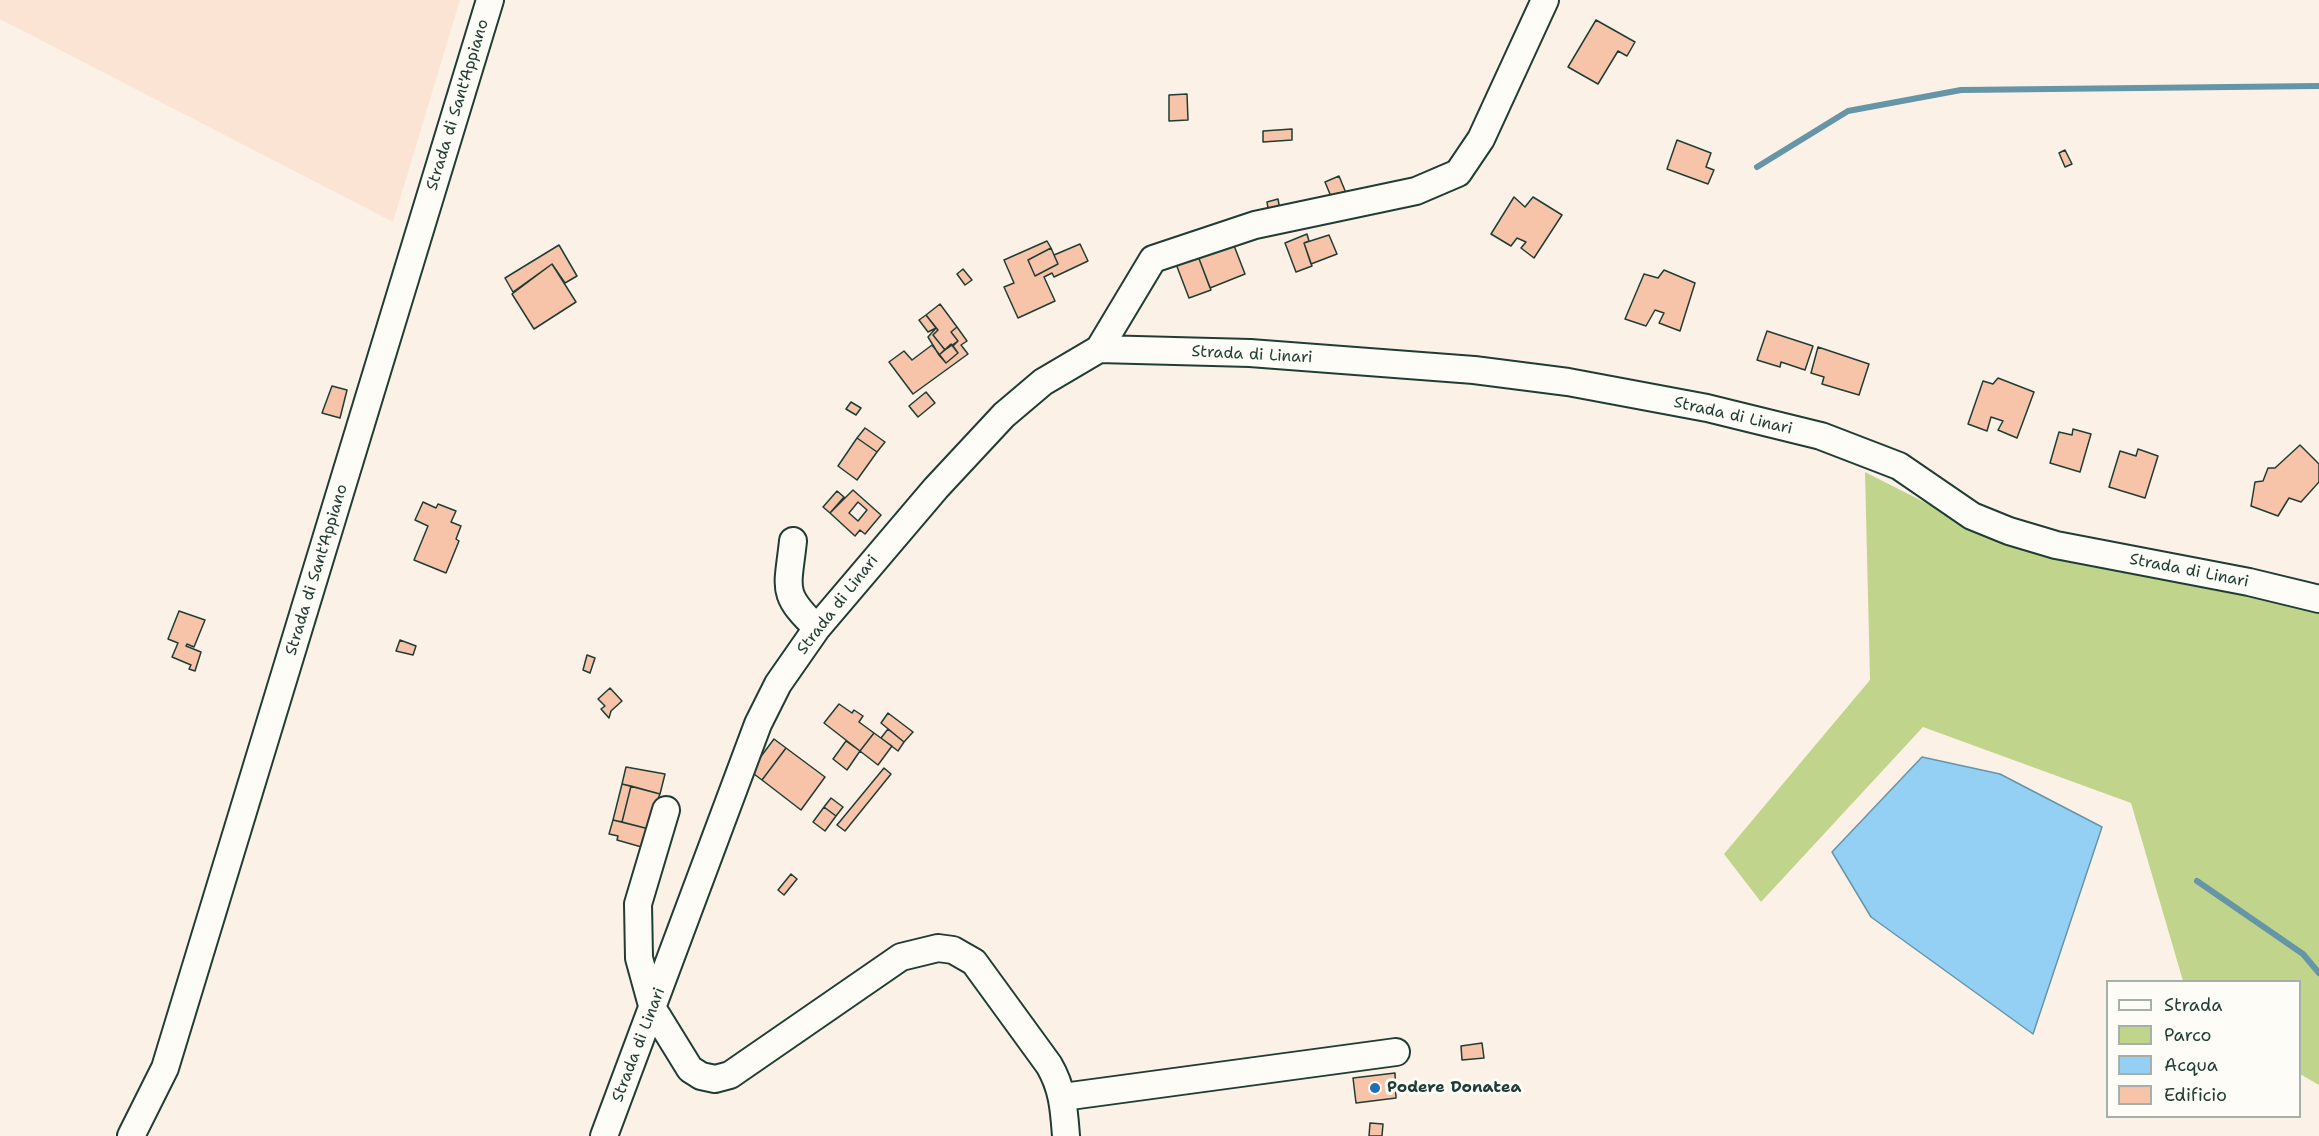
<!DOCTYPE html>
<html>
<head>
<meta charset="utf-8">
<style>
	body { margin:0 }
	#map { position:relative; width:2319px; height:1136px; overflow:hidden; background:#fcf1e7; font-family:"Shantell Sans",sans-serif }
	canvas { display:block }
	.legend { position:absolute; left:2106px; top:980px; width:195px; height:138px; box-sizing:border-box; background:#fdfcf7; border:2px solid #a4b0a9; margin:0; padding:8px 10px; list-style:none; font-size:18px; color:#1f3d34 }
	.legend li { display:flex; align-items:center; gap:12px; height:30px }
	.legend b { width:30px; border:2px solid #a4b0a9 }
</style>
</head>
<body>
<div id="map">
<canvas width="2319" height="1136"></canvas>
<ul class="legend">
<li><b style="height:8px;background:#fdfcf7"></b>Strada</li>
<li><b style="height:16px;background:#c0d58b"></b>Parco</li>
<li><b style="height:16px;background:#94d0f4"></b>Acqua</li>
<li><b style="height:16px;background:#f8c4a9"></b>Edificio</li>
</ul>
</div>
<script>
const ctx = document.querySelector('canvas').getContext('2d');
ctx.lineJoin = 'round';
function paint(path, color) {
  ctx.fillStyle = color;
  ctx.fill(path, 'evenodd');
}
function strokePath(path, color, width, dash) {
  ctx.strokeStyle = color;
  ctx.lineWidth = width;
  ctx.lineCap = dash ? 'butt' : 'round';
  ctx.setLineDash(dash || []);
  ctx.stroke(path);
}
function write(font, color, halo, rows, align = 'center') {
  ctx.font = font + ' "Shantell Sans",sans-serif';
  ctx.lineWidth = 6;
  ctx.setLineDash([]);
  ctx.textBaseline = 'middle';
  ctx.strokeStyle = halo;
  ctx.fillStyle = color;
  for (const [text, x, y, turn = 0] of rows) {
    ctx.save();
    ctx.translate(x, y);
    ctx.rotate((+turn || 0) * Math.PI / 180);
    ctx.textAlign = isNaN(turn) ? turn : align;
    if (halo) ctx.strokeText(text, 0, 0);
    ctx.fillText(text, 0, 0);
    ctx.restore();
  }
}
const built = new Path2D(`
	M 0,0 L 460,0 L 393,222 L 0,19 Z`);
const green = new Path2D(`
	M 1865,472 L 1985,533 L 2319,608 L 2319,1085 L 2300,1074 L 2300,982 L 2183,981 L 2131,803 L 1923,727 L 1761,902 L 1724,854 L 1870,680 Z`);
const water = new Path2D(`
	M 1922,757 L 2000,774 L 2102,827 L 2033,1034 L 1871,917 L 1832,852 Z`);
const stream = new Path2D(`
	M 1757,167 L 1848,111 L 1961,90 L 2319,86
	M 2197,881 L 2303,954 L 2319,973`);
const building = new Path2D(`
	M 1596,20 L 1635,42 L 1627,56 L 1618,51 L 1598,84 L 1568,67 Z
	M 1187,94 L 1188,120 L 1169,121 L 1169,95 Z
	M 1292,129 L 1292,140 L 1263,142 L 1263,131 Z
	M 1677,140 L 1711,153 L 1706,167 L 1714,170 L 1708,184 L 1667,169 Z
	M 2065,150 L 2072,164 L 2065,167 L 2059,153 Z
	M 1339,176 L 1346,193 L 1332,199 L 1325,182 Z
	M 1514,197 L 1525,207 L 1533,197 L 1562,215 L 1534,258 L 1521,248 L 1526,242 L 1517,238 L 1511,246 L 1491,234 Z
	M 1278,199 L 1281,216 L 1261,220 L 1259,211 L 1268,208 L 1267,202 Z
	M 1307,234 L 1309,241 L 1304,243 L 1312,266 L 1296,272 L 1285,243 Z
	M 1329,235 L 1337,254 L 1311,264 L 1304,243 Z
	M 1047,241 L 1051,248 L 1028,260 L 1035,276 L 1058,264 L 1054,255 L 1080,244 L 1088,261 L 1054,277 L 1052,273 L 1044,277 L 1055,301 L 1018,318 L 1004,287 L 1014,283 L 1004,260 Z
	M 1233,243 L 1245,274 L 1210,288 L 1198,256 Z
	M 559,245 L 577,276 L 565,283 L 552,264 L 513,292 L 505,278 Z
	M 1051,248 L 1058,264 L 1035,276 L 1028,260 Z
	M 1198,256 L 1211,290 L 1189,298 L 1176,264 Z
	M 552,264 L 576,302 L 534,329 L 512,294 Z
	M 963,269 L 972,280 L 965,285 L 957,274 Z
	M 1664,270 L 1695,283 L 1680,331 L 1659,323 L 1664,313 L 1655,310 L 1646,326 L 1625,319 L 1644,274 L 1658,278 Z
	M 940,304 L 957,327 L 951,332 L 958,341 L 945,350 L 933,335 L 938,330 L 926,315 Z
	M 926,315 L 936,328 L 928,332 L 919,320 Z
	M 957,327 L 967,341 L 961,345 L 968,354 L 913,394 L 889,362 L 904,351 L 912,360 L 932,345 L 946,363 L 958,353 L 953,346 L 958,341 L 951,332 Z
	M 936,328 L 938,330 L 933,335 L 945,350 L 939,355 L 928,337 Z
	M 1767,331 L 1813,346 L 1805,370 L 1781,362 L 1780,367 L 1757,360 Z
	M 951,344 L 958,353 L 946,363 L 939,355 Z
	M 1818,347 L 1869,364 L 1859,395 L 1822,384 L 1824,377 L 1811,373 Z
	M 1998,378 L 2034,392 L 2017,438 L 1998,430 L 2003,421 L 1991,417 L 1987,431 L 1968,424 L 1983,381 L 1993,384 Z
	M 332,386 L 347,390 L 340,418 L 322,413 Z
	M 926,392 L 935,403 L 918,417 L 909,406 Z
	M 851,402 L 861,408 L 856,415 L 846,409 Z
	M 865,428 L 885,442 L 877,452 L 857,438 Z
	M 2073,429 L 2091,434 L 2080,472 L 2050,463 L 2059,432 L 2072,435 Z
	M 857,438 L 877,452 L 857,480 L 838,466 Z
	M 2300,445 L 2319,464 L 2319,482 L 2301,502 L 2289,498 L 2278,516 L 2251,506 L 2255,482 L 2263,481 L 2268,468 L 2275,468 Z
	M 2138,449 L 2158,456 L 2145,498 L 2109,487 L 2120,451 L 2136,456 Z
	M 853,490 L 881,515 L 865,534 L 860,530 L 855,536 L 830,513 ZM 858,502 L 867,510 L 858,521 L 849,513 Z
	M 837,491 L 844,497 L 830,513 L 823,507 Z
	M 423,502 L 436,508 L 438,504 L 456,511 L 451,522 L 461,526 L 456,539 L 459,541 L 446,573 L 414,560 L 428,526 L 415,520 Z
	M 179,611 L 205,620 L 194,647 L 187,644 L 186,646 L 201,652 L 195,671 L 189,669 L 191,665 L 172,657 L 178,643 L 168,639 Z
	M 400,640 L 416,646 L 413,655 L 396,651 Z
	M 587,655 L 595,658 L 590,673 L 583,670 Z
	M 610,688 L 622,701 L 611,711 L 609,718 L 601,709 L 605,706 L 598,699 Z
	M 839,704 L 852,713 L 854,710 L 863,716 L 859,722 L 874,733 L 860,751 L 824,723 Z
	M 888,713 L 913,732 L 904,742 L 881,723 Z
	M 888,729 L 904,742 L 898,751 L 881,738 Z
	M 874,733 L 892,746 L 878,765 L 860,751 Z
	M 774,739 L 786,748 L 762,780 L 750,771 Z
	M 846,741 L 860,751 L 847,770 L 833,759 Z
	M 786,748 L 825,777 L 801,810 L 762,780 Z
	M 626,767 L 665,774 L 660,794 L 622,784 Z
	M 884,768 L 891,774 L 845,831 L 837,825 Z
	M 622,784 L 631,786 L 622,822 L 613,820 Z
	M 631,786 L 660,794 L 658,799 L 662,799 L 649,829 L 622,822 Z
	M 831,798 L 843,807 L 836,816 L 824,807 Z
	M 824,807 L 836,816 L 825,831 L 813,822 Z
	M 613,820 L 649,829 L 645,848 L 617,840 L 618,836 L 609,834 Z
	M 791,874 L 797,879 L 784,895 L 778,890 Z
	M 1482,1043 L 1484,1058 L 1462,1060 L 1461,1046 Z
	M 1395,1073 L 1396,1098 L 1356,1103 L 1353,1078 Z
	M 1370,1123 L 1383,1124 L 1382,1136 L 1369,1136 Z`);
const minor = new Path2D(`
	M 1099,349 L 1153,259 L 1255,225 L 1416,191 L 1458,173 L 1481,139 L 1545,0
	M 793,541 C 788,589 780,593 817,628
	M 666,810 L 638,904 L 639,958 L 653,1009 L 690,1069 L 701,1076 L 715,1079 L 730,1075 L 901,957 L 938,948 L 953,950 L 974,962 L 1049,1065 C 1063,1089 1064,1110 1066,1136
	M 1063,1097 L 1396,1052
	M 131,1136 L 165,1068 L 490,0
	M 604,1136 L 758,724 L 778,684 L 817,628 L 936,488 L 1004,415 L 1043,382 L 1099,349 L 1250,353 L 1474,370 L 1568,382 L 1707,408 L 1821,436 L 1899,466 L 1972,516 L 2009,531 L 2056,545 L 2249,582 L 2319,599`);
const markers = [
	[1375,1088,6,"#1f6fb2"]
];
const streetNames = [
	["Strada di Sant'Appiano",458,105,-73],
	["Strada di Linari",1252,355,3],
	["Strada di Linari",1733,416,13],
	["Strada di Sant'Appiano",317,570,-73],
	["Strada di Linari",2189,571,11],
	["Strada di Linari",838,605,-52],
	["Strada di Linari",639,1045,-69]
];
const poiNames = [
	["Podere Donatea",1387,1088]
];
paint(built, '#fbe4d4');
paint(green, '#c0d58b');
paint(water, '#94d0f4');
strokePath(water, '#6595a7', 1.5);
strokePath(stream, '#6595a7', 6);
paint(building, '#f8c4a9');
strokePath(building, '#1f3d34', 1.5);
strokePath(minor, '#1f3d34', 30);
strokePath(minor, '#fdfcf7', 26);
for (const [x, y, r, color] of markers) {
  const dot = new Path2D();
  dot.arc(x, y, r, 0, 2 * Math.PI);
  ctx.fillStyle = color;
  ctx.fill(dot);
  strokePath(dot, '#fdfcf7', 2);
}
write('16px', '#1f3d34', '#fdfcf7', streetNames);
write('bold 16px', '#1f3d34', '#fdfcf7', poiNames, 'left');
</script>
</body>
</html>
